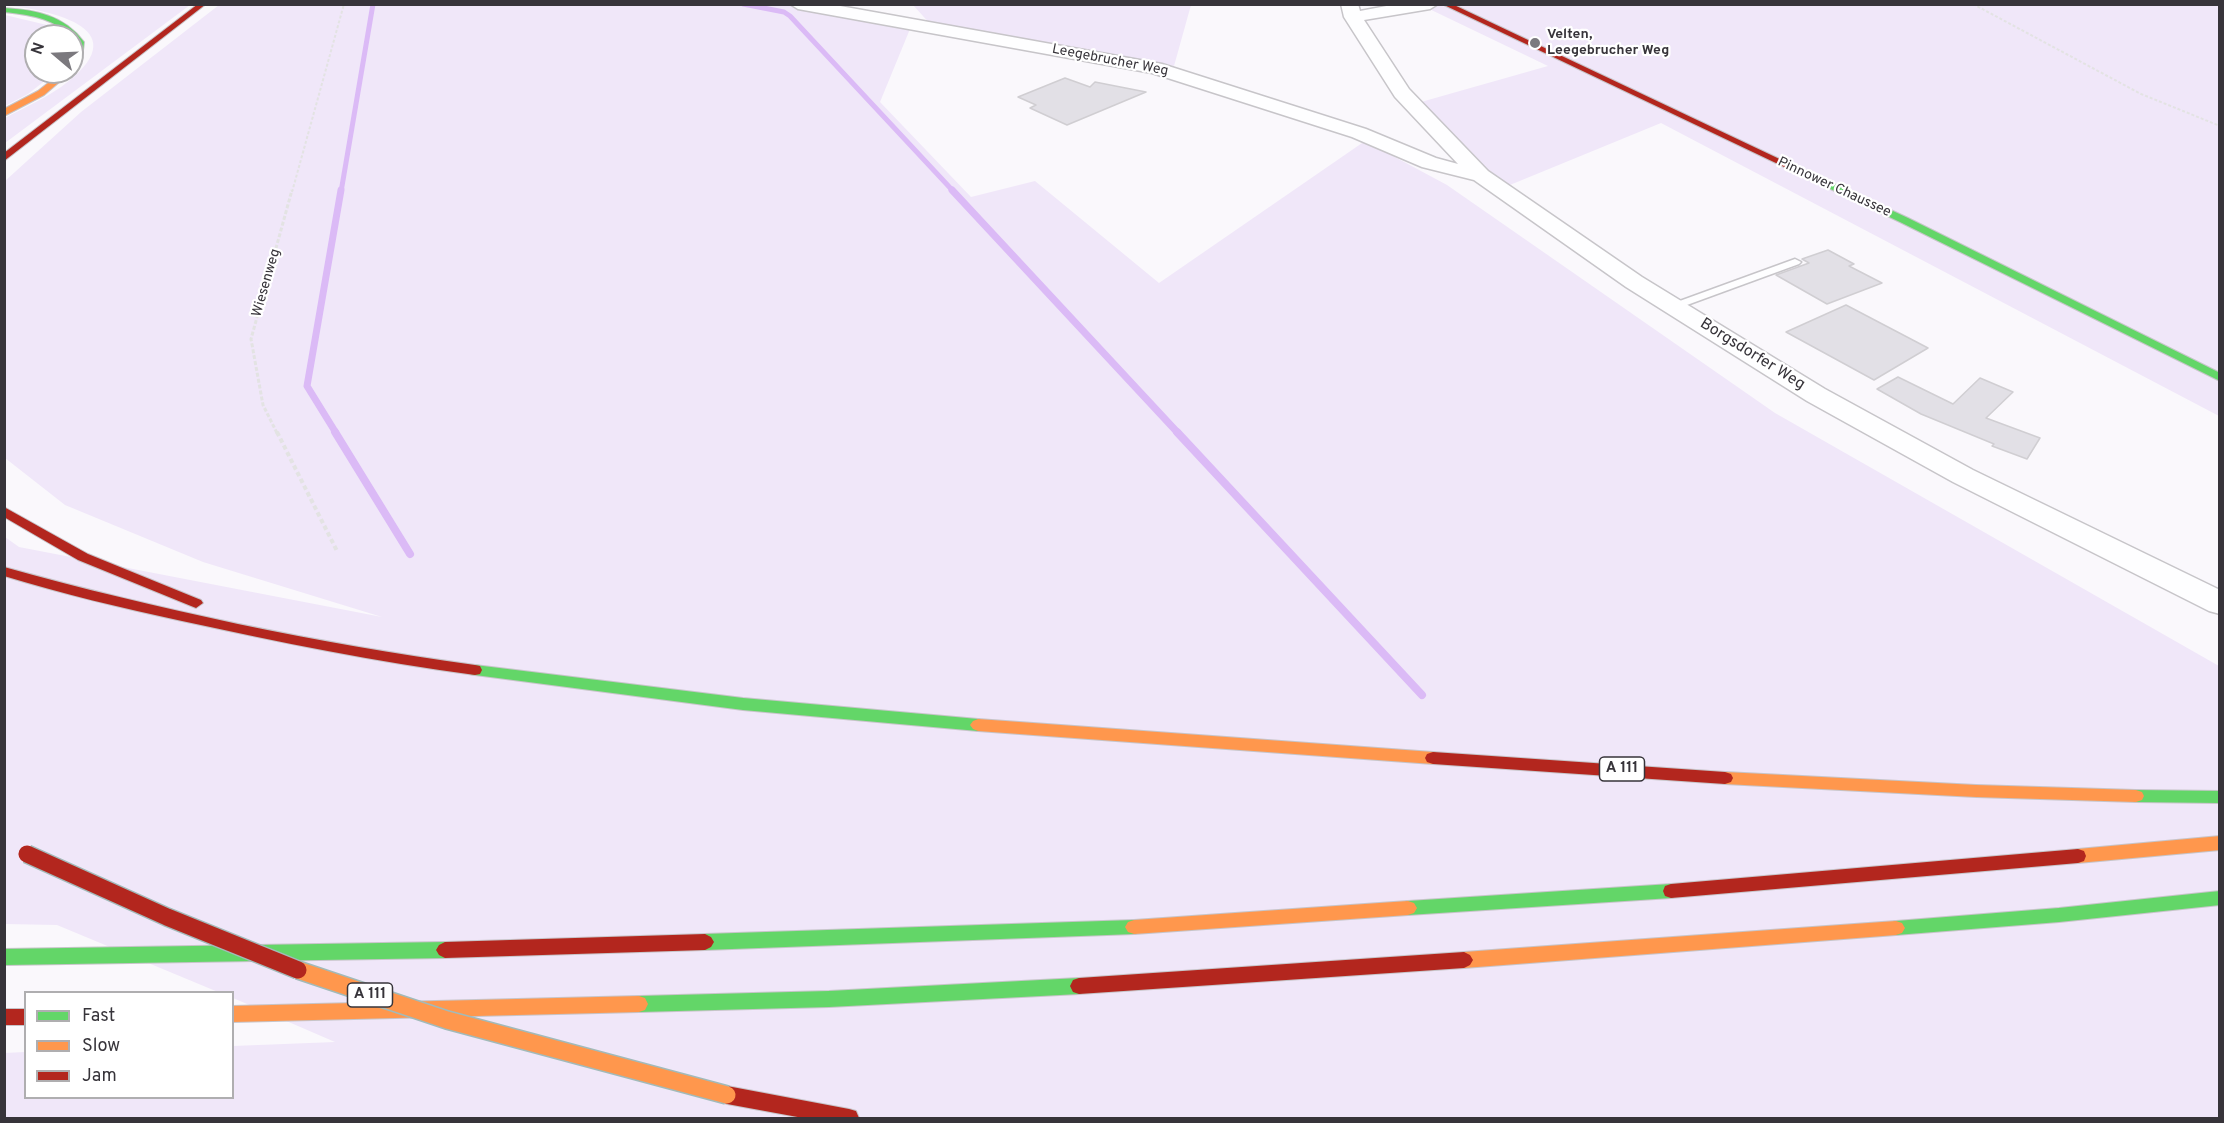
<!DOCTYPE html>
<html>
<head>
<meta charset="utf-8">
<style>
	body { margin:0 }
	#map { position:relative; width:2224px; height:1123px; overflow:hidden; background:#faf8fc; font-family:Overpass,sans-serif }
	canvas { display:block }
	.frame { position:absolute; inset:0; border:6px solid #37343a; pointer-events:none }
	.legend { position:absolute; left:24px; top:991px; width:210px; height:108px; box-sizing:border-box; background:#fff; border:2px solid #afaeb0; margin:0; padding:8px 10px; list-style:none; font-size:18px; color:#37343a }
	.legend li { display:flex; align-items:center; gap:12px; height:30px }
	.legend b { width:30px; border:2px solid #afaeb0 }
	.north { position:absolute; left:24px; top:24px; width:60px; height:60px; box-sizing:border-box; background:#fff; border:2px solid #afaeb0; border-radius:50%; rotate:289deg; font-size:16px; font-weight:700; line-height:24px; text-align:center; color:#37343a }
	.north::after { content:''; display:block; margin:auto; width:21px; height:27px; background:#7b797e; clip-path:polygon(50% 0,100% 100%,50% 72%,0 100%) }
</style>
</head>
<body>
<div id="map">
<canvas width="2224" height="1123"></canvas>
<div class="frame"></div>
<ul class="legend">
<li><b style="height:8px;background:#63d668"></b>Fast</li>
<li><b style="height:8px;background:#ff974d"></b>Slow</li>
<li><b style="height:8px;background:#b3261e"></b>Jam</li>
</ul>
<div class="north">N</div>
</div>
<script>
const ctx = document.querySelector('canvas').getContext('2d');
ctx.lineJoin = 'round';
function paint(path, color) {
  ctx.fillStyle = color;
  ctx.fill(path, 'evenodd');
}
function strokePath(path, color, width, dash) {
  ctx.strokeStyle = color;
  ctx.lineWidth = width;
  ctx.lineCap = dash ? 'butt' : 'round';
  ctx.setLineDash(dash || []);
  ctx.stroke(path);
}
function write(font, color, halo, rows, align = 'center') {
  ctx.font = font + ' Overpass,sans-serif';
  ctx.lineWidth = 4.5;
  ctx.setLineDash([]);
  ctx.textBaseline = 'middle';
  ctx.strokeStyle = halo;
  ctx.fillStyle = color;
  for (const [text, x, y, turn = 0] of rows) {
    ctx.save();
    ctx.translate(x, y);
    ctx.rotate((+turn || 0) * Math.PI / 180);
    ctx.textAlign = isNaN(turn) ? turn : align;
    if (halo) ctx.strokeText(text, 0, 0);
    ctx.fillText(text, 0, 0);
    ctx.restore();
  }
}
const green = new Path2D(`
	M 781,4 L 910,29 L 880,102 L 971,197 L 1035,181 L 1159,283 L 1365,141 L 1447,185 L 1775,413 L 2219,666 L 2219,1118 L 5,1118 L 4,1053 L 25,1052 L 26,1098 L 232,1098 L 233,1046 L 335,1042 L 233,998 L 232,992 L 218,992 L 57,925 L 5,924 L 5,537 L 19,547 L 382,617 L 203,562 L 65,505 L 5,458 L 5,181 L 81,112 L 219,5 Z
	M 5,5 L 190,5 L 5,143 L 5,118 C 23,108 44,99 61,87 C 141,29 54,11 5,5 Z
	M 913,5 L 1191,5 L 1174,66 L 932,26 Z
	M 1421,5 L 2219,5 L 2219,416 L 1661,123 L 1505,187 L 1421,102 L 1548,66 Z
	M 5,15 L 47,25 L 64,36 L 36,36 L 36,72 L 56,72 L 28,94 L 5,106 Z`);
const streamFar2 = new Path2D(`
	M 743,4 L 784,12 L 790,16 L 954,192
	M 341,192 L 373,4`);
const streamFar1 = new Path2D(`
	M 952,190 L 1178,433
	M 336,433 L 307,386 L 341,190`);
const stream = new Path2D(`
	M 335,432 L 410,554
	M 1177,432 L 1422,695`);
const building = new Path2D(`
	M 1065,78 L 1090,87 L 1095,82 L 1146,92 L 1067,125 L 1030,108 L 1036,105 L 1018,97 Z
	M 1828,250 L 1854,264 L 1849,266 L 1882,283 L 1827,304 L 1776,275 L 1809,263 L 1802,259 Z
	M 1846,305 L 1928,348 L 1874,380 L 1786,332 Z
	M 1898,377 L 1953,404 L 1980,378 L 2013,392 L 1986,418 L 2040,438 L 2027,459 L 1992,446 L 1994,444 L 1921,414 L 1877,389 Z`);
const pathFar2 = new Path2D(`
	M 1973,4 L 2141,94 L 2220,126
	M 292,192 L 344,4`);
const pathFar1 = new Path2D(`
	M 277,433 L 263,405 L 251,339 L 292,190`);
const path = new Path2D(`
	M 277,432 L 337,551`);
const lane = new Path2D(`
	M 1795,259 L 1801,262 L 1799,264 L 1676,309 L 1668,309 L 1666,306 Z`);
const street = new Path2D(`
	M 790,4 L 829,4 L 1162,64 L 1366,129 L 1436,158 L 1458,164 L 1395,97 L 1344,17 L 1341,4 L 1358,4 L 1360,11 L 1397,4 L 1438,4 L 1430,9 L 1364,20 L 1409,89 L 1488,171 L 1642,277 L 1825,389 L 1973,470 L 2220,590 L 2220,614 L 2209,611 L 1953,482 L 1807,401 L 1626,287 L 1474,180 L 1422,167 L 1352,137 L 1152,73 L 798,9 Z`);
const fast = new Path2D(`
	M 4,8 C 36,10 64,15 84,42 C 83,53 82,63 72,68 L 76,42 C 58,19 33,15 4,12 Z
	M 1799,170 L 1805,170 L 1908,218 L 2220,373 L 2220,381 L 1900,222 L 1799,174 Z
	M 475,665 L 743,698 L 978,719 L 983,721 L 986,725 L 983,729 L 978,731 L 743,710 L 475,675 L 470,674 L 468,670 L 470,666 Z
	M 2136,790 L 2220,791 L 2220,803 L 2136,802 L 2130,800 L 2128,796 L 2130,792 Z
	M 1671,884 L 1677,886 L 1679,891 L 1677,896 L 1671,898 L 1408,915 L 1402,913 L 1399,908 L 1402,903 L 1408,901 Z
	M 2220,891 L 2220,905 L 2059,922 L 1896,935 L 1890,933 L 1887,928 L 1890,923 L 1896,921 L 2059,908 Z
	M 1134,920 L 1140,922 L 1143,927 L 1140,932 L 1134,934 L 705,950 L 699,947 L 696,942 L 699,937 L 705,934 Z
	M 445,942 L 451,945 L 454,950 L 451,955 L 445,958 L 4,965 L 4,949 Z
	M 1079,978 L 1085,980 L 1088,986 L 1085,992 L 1079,994 L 829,1007 L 639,1012 L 633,1010 L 630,1004 L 633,998 L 639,996 L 829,991 Z`);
const slow = new Path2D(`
	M 62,72 L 71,72 L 44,95 L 4,116 L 4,109 L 38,91 Z
	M 978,719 L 1433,752 L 1439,754 L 1441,758 L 1439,762 L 1433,764 L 978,731 L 973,729 L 970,725 L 973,721 Z
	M 1725,772 L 1976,785 L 2136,790 L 2142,792 L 2144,796 L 2142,800 L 2136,802 L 1976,797 L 1725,784 L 1719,782 L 1717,778 L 1719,774 Z
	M 2220,836 L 2220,850 L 2078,863 L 2072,861 L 2070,856 L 2072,851 L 2078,849 Z
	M 1408,901 L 1414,903 L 1417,908 L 1414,913 L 1408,915 L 1134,934 L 1128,932 L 1125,927 L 1128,922 L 1134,920 Z
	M 1896,921 L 1902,923 L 1905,928 L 1902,933 L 1896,935 L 1464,968 L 1458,965 L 1455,960 L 1458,955 L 1464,952 Z
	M 639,996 L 645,998 L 648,1004 L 645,1010 L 639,1012 L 232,1022 L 232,1006 Z`);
const jam = new Path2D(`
	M 198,4 L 206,4 L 4,161 L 4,153 Z
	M 1442,4 L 1452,4 L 1807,172 L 1799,174 Z
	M 4,507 L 88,554 L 201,600 L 203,603 L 196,608 L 191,606 L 78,560 L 4,517 Z
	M 4,567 C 159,610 316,643 475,665 L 480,666 L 482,670 L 480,674 L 475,675 C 376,662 279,642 182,621 C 122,608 63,594 4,576 Z
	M 1433,752 L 1725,772 L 1731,774 L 1733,778 L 1731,782 L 1725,784 L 1433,764 L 1427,762 L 1425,758 L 1427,754 Z
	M 2078,849 L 2084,851 L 2086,856 L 2084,861 L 2078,863 L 1671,898 L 1665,896 L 1663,891 L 1665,886 L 1671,884 Z
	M 705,934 L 711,937 L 714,942 L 711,947 L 705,950 L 445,958 L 439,955 L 436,950 L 439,945 L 445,942 Z
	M 1464,952 L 1470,955 L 1473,960 L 1470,965 L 1464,968 L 1079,994 L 1073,992 L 1070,986 L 1073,980 L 1079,978 Z
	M 4,1009 L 26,1009 L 26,1025 L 4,1025 Z
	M 727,1086 L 849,1109 L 856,1111 L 859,1118 L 803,1118 L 727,1104 L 720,1101 L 717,1095 L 720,1089 Z`);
const slowBridge = new Path2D(`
	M 298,970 L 447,1020 L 727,1095`);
const jamBridge = new Path2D(`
	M 27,854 L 167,917 L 298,970`);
const markers = [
	[1535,43,6,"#7b797e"]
];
const farPoinames = [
	["Velten,",1547,35],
	["Leegebrucher Weg",1547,51]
];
const farStreetnames = [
	["Leegebrucher Weg",1110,61,11],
	["Pinnower Chaussee",1834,188,25],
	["Wiesenweg",267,283,-74]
];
const shields = [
	[1622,769,45],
	[370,995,45]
];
const shieldNames = [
	["A 111",1622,769],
	["A 111",370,995]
];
const streetNames = [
	["Borgsdorfer Weg",1752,355,32]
];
paint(green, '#f0e7f9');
strokePath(streamFar2, '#dbbaf6', 5);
strokePath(streamFar1, '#dbbaf6', 7);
strokePath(stream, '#dbbaf6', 8);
paint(building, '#e2e0e6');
strokePath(building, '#d0ced2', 1.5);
strokePath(lane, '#c7c5c9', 3);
strokePath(street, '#c7c5c9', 3);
strokePath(fast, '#c7c5c9', 2);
strokePath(slow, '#c7c5c9', 2);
strokePath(jam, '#c7c5c9', 2);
strokePath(pathFar2, '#e3e3e3', 2, [3, 2]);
strokePath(pathFar1, '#e3e3e3', 3, [4, 2]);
strokePath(path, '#e3e3e3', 4, [4.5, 3]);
paint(lane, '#fefeff');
paint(street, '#fefeff');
paint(fast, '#63d668');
paint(slow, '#ff974d');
paint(jam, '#b3261e');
strokePath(slowBridge, '#a2bab9', 20, []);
strokePath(jamBridge, '#a2bab9', 20, []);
strokePath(slowBridge, '#ff974d', 17);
strokePath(jamBridge, '#b3261e', 17);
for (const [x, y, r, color] of markers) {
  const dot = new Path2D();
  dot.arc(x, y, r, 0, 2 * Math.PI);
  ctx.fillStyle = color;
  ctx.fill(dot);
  strokePath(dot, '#fff', 2);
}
write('bold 14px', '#37343a', '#fff', farPoinames, 'left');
write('14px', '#37343a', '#fff', farStreetnames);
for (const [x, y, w] of shields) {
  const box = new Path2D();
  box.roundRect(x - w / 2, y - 12, w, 24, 4.5);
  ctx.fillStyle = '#fff';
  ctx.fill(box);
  strokePath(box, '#37343a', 1.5);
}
write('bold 15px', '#37343a', null, shieldNames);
write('16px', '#37343a', '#fff', streetNames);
</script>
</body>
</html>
